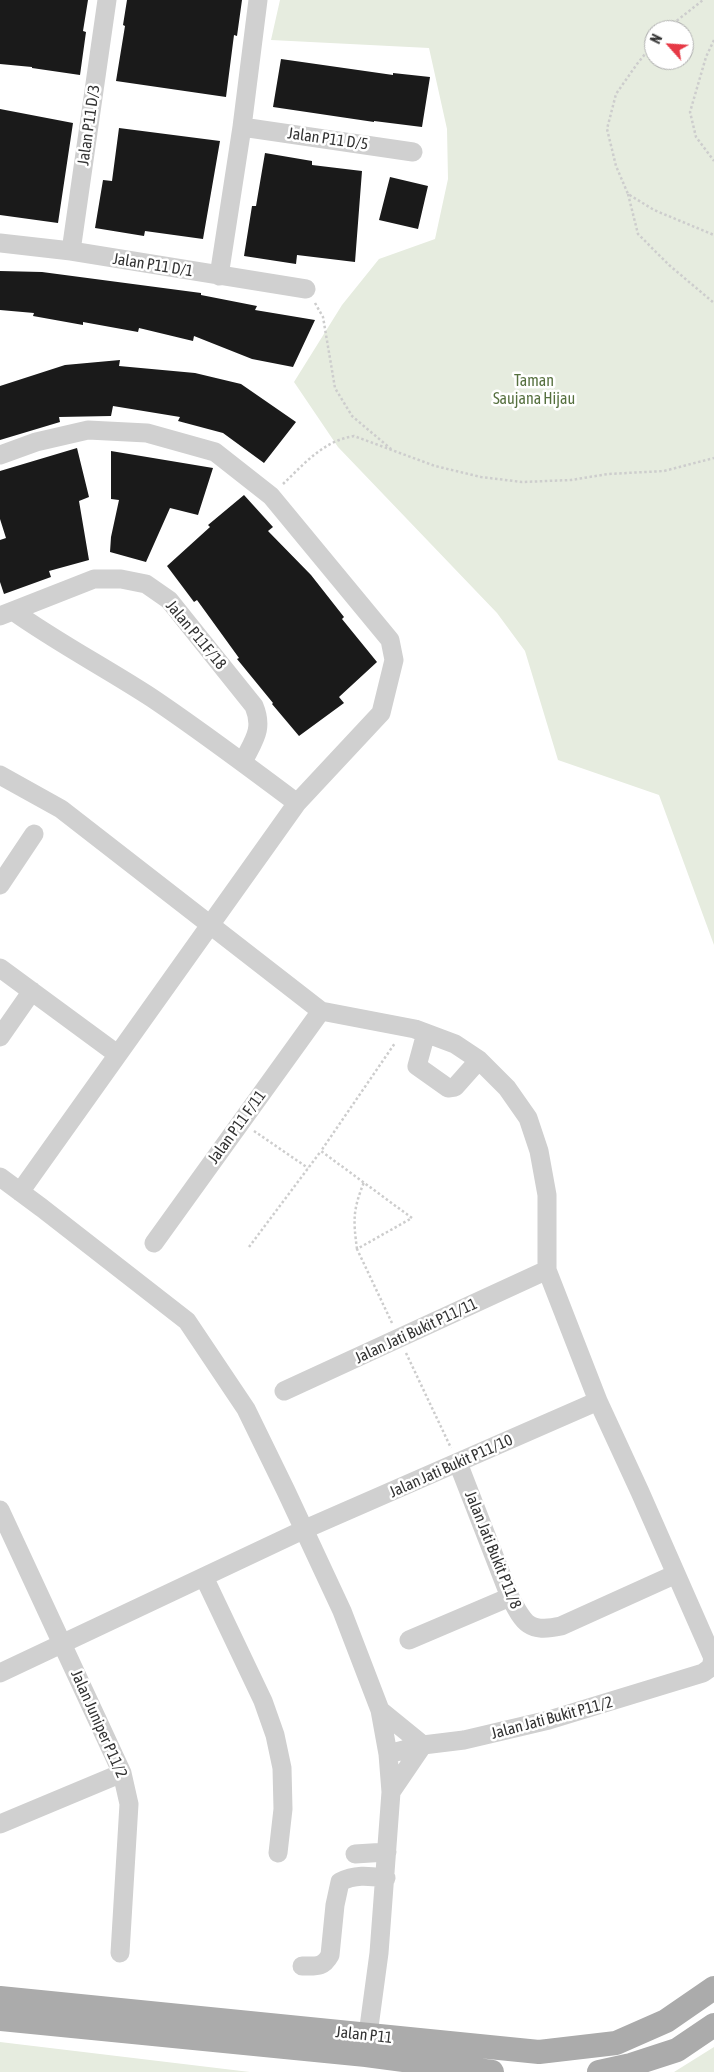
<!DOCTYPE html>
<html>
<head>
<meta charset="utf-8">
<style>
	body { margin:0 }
	#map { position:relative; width:714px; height:2072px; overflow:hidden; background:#fff; font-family:"Asap Condensed",sans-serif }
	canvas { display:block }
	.north { position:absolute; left:644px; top:20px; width:50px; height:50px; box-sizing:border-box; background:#fff; border:1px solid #adadad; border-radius:50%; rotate:296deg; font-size:14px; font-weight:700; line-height:20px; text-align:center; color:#333 }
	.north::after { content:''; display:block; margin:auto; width:18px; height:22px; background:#e63946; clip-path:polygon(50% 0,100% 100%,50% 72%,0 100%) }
</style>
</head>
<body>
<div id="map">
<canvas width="714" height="2072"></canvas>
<div class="north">N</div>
</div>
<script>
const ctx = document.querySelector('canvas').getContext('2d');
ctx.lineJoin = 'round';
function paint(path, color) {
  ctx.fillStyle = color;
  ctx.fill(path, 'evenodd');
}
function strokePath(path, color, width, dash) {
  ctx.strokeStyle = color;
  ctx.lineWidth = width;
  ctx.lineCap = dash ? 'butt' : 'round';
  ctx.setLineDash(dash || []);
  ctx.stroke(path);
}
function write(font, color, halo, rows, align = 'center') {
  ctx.font = font + ' "Asap Condensed",sans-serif';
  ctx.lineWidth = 5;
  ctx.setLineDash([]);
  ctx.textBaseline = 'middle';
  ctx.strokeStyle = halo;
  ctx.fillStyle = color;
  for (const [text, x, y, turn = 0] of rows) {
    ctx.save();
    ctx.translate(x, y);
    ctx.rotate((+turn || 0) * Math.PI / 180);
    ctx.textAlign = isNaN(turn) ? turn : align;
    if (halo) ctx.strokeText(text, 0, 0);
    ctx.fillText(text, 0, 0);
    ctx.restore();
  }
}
const green = new Path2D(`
	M 280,0 L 714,0 L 714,945 L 659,795 L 558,760 L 525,651 L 497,613 L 338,447 L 294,382 L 342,305 L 379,259 L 435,239 L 448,179 L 447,129 L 429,48 L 271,40 ZM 654,30 L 684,30 L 684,60 L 654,60 Z
	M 0,2042 L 250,2072 L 0,2072 Z
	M 714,2047 L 714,2072 L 674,2072 Z`);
const building = new Path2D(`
	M 0,0 L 88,0 L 83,31 L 86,32 L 80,75 L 32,68 L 32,67 L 0,64 Z
	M 127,0 L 242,0 L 237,36 L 234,35 L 226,97 L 116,81 L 125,26 L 123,25 Z
	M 281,59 L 393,75 L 393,73 L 430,77 L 422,127 L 374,121 L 374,122 L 273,107 Z
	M 0,109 L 73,123 L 58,223 L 0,215 Z
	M 119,128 L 220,141 L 203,239 L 145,231 L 144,236 L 95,228 L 103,180 L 112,181 Z
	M 265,153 L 312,161 L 312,165 L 362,171 L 355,262 L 297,255 L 296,264 L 244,256 L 252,206 L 256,206 Z
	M 390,177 L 428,186 L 418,229 L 379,220 Z
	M 0,271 L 42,272 L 201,293 L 201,295 L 257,306 L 255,310 L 315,320 L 293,367 L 252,359 L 194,336 L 193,341 L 139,328 L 138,332 L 83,322 L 83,325 L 33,316 L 34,313 L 0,310 Z
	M 120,360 L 119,366 L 195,373 L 241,384 L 296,422 L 264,463 L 223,433 L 178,421 L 180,417 L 113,406 L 111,416 L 59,417 L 60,422 L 0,440 L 0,386 L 65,365 Z
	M 77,448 L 89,497 L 79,501 L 89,560 L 49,571 L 51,577 L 4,594 L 0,582 L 0,540 L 6,538 L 0,519 L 0,471 Z
	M 111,451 L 213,468 L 198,515 L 170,508 L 146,562 L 110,552 L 111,537 L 119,500 L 111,499 Z
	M 244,495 L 273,527 L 268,531 L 311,575 L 344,617 L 342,619 L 377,662 L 339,697 L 344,703 L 299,736 L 272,704 L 273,703 L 237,659 L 239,658 L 197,600 L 194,602 L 167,566 L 210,527 L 208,525 Z`);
const path = new Path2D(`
	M 665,30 L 703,0
	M 714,40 L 706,57 L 690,112 L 696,137 L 714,161
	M 654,43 L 637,64 L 616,94 L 607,129 L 616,166 L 628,194 L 654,210 L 714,235
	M 628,194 L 638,234 L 669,265 L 714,303
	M 315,303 L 323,317 L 335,388 L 352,416 L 391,449
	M 283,484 C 304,464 323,441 354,436 L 435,466 L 481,477 L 522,482 L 571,480 L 608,474 L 664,471 L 714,458
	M 254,1131 L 308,1168
	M 249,1247 L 321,1151
	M 357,1249 C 353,1219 353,1210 364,1182
	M 392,1323 L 357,1249 L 412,1218 L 321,1151 L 395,1043
	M 406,1353 L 451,1448`);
const minor = new Path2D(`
	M 242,127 L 413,152
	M 0,243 L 71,251 L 306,289
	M 71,251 L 107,0
	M 219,276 L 242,127 L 258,0
	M 0,455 L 36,442 L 88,430 L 147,433 L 215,452 L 271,496 L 390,640 L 394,660 L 381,713 L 297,803 L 20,1192
	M 13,611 C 58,643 106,668 152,698 C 201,731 249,767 297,803
	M 0,616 L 94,579 L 121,579 L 146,584 L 169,600 L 254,706 C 264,730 253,741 243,762
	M 0,775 L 61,809 L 321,1011 L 415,1029 L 455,1044 L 479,1060 L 507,1088 L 528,1118 L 539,1151 L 547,1195 L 547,1270 L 598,1401 L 640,1492 L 713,1658 L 711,1667 L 703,1673 L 549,1720 L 464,1740 L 423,1745 L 388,1754
	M 0,885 L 34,834
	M 0,968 L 117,1054
	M 426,1033 L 417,1066 L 448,1088 L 455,1087 L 479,1060
	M 0,1037 L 32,991
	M 0,1177 L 42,1208 L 187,1321 L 246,1409 L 286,1491 L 342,1611 L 380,1710 L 388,1754 L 391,1792 L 379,1953 L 366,2049
	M 154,1243 L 321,1011
	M 284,1391 L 547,1270
	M 458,1463 L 510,1597 C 524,1624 529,1633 561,1626 L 676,1574
	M 0,1510 L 122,1773 L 129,1804 L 120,1953
	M 204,1577 L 263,1701 L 275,1735 L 282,1768 L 283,1809 L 278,1853
	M 409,1640 L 510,1597
	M 0,1673 L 303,1530 L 598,1401
	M 380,1710 L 423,1745 L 391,1792
	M 0,1824 L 122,1773
	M 355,1854 L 387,1852
	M 302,1966 C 316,1966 323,1968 330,1955 L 335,1905 L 340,1882 C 355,1874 369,1876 386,1878`);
const major = new Path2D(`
	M 0,1998 L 539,2052 L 616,2043 L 666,2021 L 714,1988
	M 0,2019 L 366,2055 L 492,2072
	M 599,2072 L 631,2065 L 677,2050 L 714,2025`);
const streetNames = [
	["Jalan P11 D/3",89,125,-82],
	["Jalan P11 D/5",328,139,8],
	["Jalan P11 D/1",153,265,9],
	["Jalan P11F/18",196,635,50],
	["Jalan P11 F/11",237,1127,-54],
	["Jalan Jati Bukit P11/11",416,1331,-25],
	["Jalan Jati Bukit P11/10",451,1466,-24],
	["Jalan Jati Bukit P11/8",493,1550,68],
	["Jalan Jati Bukit P11/2",552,1718,-15],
	["Jalan Juniper P11/2",99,1724,66],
	["Jalan P11",364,2035,6]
];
const parkNames = [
	["Taman",534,381],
	["Saujana Hijau",534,399]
];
paint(green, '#e6ecdf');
paint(building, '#1a1a1a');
strokePath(path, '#cdcdcd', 2.5, [2.5, 2.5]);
strokePath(minor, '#d0d0d0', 19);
strokePath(major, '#ababab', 24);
write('16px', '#333', '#fff', streetNames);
write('16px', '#56703f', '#fff', parkNames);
</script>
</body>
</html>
